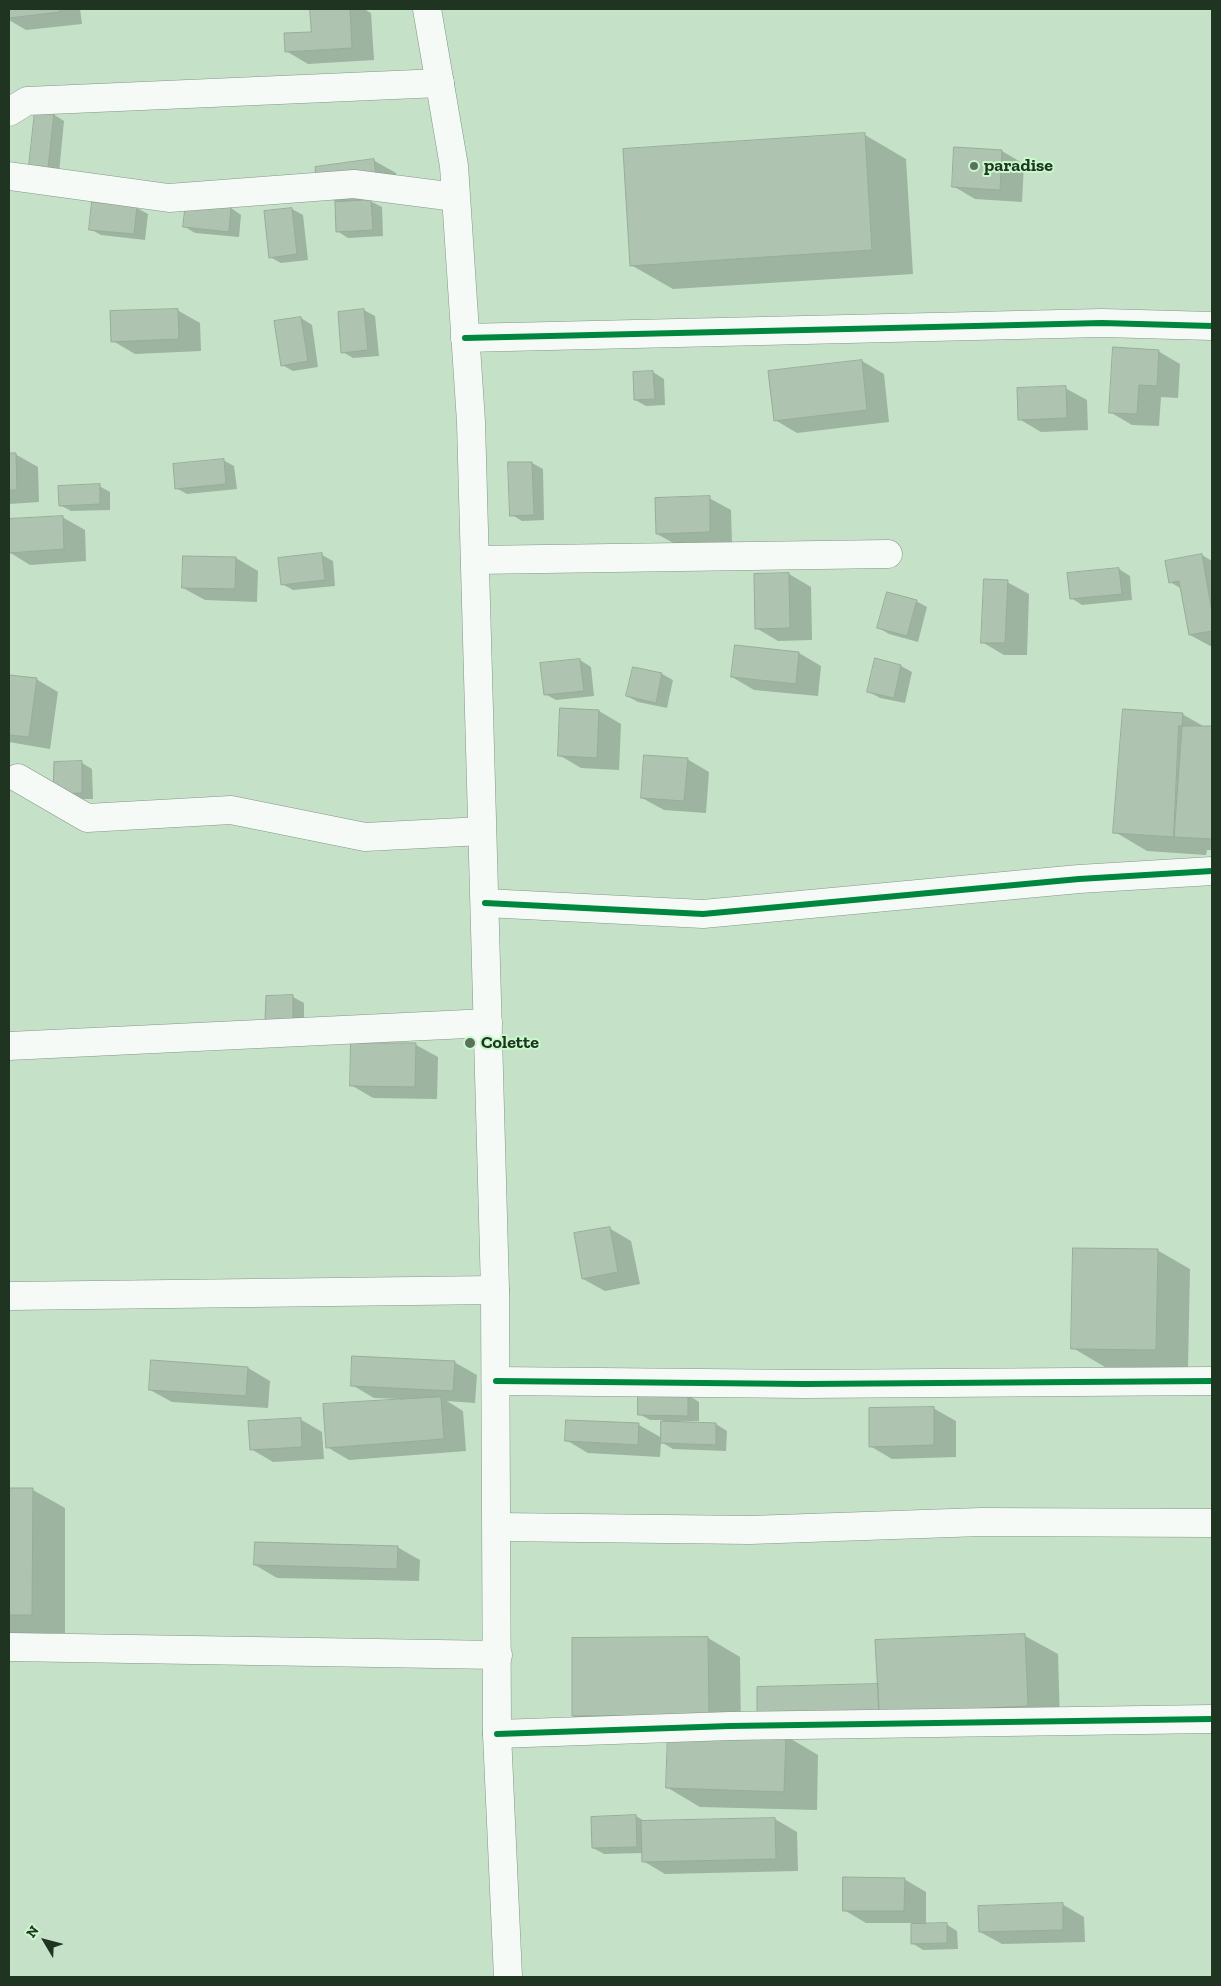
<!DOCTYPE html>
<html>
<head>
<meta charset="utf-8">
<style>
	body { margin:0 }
	#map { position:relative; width:1221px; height:1986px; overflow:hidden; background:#c5e1c8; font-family:"Zilla Slab",serif }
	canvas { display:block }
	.frame { position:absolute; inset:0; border:10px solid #203422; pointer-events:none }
	.north { position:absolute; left:20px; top:1916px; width:50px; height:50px; -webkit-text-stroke:4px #c7f9cb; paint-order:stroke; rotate:307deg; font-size:14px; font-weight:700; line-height:20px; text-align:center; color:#203422 }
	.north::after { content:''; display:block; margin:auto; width:18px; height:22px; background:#203422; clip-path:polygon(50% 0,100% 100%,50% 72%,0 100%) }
</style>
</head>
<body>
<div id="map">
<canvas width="1221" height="1986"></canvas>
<div class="frame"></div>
<div class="north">N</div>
</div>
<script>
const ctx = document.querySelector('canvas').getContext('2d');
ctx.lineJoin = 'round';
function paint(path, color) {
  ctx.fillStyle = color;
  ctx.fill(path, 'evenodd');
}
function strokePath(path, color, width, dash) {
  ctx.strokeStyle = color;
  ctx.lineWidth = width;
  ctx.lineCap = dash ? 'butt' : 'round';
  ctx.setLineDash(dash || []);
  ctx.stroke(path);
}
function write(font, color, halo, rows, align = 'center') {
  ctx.font = font + ' "Zilla Slab",serif';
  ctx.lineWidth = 4;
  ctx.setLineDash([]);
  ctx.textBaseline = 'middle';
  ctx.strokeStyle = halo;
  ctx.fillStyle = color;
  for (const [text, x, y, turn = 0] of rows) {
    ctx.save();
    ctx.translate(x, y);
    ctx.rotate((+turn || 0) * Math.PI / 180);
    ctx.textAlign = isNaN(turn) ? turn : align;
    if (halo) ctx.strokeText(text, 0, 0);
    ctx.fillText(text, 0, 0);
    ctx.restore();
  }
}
const shadow = new Path2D(`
	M 9,9 L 80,9 L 82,24 L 26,30 L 9,20 Z
	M 311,9 L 364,9 L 371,13 L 374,60 L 308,64 L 286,51 L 312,33 Z
	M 53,114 L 64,121 L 59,173 L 41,171 Z
	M 865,135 L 906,159 L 913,274 L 673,289 L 631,265 Z
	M 955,148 L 1002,151 L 1024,164 L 1022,202 L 975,199 L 953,186 Z
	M 373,160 L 396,173 L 399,197 L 370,201 L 382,207 L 383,236 L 348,238 L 337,231 L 336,202 L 319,192 Z
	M 93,204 L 137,208 L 148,214 L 145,240 L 101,235 L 90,229 Z
	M 231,208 L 241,215 L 239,237 L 195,233 L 185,227 Z
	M 292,209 L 303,215 L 308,260 L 281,263 L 270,257 Z
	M 177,310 L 200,323 L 201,351 L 135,354 L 113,341 Z
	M 364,310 L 375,316 L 379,356 L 353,358 L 343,352 Z
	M 301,318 L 312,325 L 318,367 L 293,371 L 282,365 Z
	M 1158,351 L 1180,364 L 1178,398 L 1161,397 L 1159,426 L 1132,425 L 1110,412 Z
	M 862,361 L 884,374 L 889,422 L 797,433 L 775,420 Z
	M 653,372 L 664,379 L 665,405 L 646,406 L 635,400 Z
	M 1065,388 L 1087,400 L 1088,430 L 1041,432 L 1019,419 Z
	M 9,454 L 15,454 L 38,467 L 39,502 L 9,504 Z
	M 223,460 L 234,466 L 237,489 L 187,494 L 176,488 Z
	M 532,463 L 543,469 L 544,520 L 522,521 L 512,515 L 510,464 Z
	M 99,486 L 110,492 L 110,510 L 71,511 L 60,505 Z
	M 709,498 L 731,510 L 732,544 L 679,546 L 657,534 Z
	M 62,517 L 85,530 L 86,561 L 30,565 L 9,552 L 9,520 Z
	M 322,555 L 333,561 L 335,586 L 293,590 L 282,584 Z
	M 1202,555 L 1212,561 L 1212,556 L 1212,647 L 1190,635 L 1182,589 L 1170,582 Z
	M 184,557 L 236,558 L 258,571 L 257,602 L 205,600 L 183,588 Z
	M 1119,569 L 1130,576 L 1132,600 L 1082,605 L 1071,598 Z
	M 789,574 L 811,587 L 812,640 L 778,641 L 756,628 Z
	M 1007,582 L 1029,594 L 1027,655 L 1004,655 L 982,642 Z
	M 916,601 L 927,607 L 918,642 L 889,634 L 879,628 Z
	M 799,653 L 821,666 L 818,696 L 754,690 L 732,677 Z
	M 580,660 L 591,667 L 594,696 L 556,700 L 545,694 Z
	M 901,666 L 912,672 L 905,703 L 880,698 L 869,692 Z
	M 662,674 L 673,680 L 667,708 L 638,702 L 627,696 Z
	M 9,676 L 36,679 L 58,692 L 50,749 L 9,742 Z
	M 599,711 L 621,724 L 619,770 L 581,768 L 559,755 Z
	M 1182,714 L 1205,727 L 1212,728 L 1212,850 L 1207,850 L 1206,855 L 1147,851 L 1115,832 Z
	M 687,759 L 709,772 L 706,813 L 664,810 L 642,798 Z
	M 82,763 L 92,769 L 93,799 L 66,799 Z
	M 293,997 L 304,1003 L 304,1027 L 277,1027 Z
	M 416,1045 L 438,1057 L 437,1099 L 373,1098 L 351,1085 Z
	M 609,1228 L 631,1241 L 640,1284 L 605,1291 L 583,1279 Z
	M 1157,1250 L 1190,1269 L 1188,1368 L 1105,1367 L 1073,1348 Z
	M 152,1362 L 248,1368 L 270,1381 L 268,1408 L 172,1402 L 150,1390 Z
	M 454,1362 L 477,1375 L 475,1403 L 447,1401 L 463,1411 L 466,1451 L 349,1460 L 327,1447 L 400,1401 L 400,1399 L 374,1398 L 352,1385 Z
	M 688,1395 L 699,1402 L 699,1421 L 680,1421 L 680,1423 L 716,1424 L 727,1431 L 726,1451 L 673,1449 L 661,1442 L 660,1457 L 588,1453 L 566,1440 L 639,1425 L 662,1438 L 662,1420 L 650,1420 L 639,1414 Z
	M 933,1408 L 956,1421 L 956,1457 L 892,1459 L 870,1446 Z
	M 300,1419 L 322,1432 L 324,1459 L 273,1462 L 251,1449 Z
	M 9,1490 L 33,1490 L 65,1508 L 65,1633 L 9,1634 Z
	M 397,1547 L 420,1560 L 419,1581 L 277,1578 L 255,1565 Z
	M 1025,1636 L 1058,1654 L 1060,1724 L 913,1732 L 879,1685 Z
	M 708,1638 L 740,1657 L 741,1734 L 786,1736 L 818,1755 L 817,1810 L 700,1807 L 668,1788 L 670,1734 L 605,1734 L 573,1716 Z
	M 636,1816 L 646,1822 L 775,1819 L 797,1832 L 798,1871 L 665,1874 L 643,1861 L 643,1853 L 604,1854 L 593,1848 Z
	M 904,1879 L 926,1892 L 926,1925 L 946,1924 L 957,1931 L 958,1949 L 923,1950 L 912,1943 L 913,1923 L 866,1923 L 844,1910 Z
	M 1062,1904 L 1084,1917 L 1085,1942 L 1002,1944 L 980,1932 Z`);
const building = new Path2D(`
	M 9,9 L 60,9 L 60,12 L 9,18 Z
	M 310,9 L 350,9 L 352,48 L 285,52 L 284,33 L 311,32 Z
	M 35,111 L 54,113 L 48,168 L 29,166 Z
	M 865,133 L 872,250 L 630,266 L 623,149 Z
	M 954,147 L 1002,150 L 1000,190 L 952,187 Z
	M 374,159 L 377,185 L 318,193 L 315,167 Z
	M 371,200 L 373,230 L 336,232 L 335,202 Z
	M 92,202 L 137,206 L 134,234 L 89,230 Z
	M 186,203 L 231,207 L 229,232 L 183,227 Z
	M 292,208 L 297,254 L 269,258 L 264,211 Z
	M 178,309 L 179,339 L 111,342 L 110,311 Z
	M 364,309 L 368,350 L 341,353 L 338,312 Z
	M 301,317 L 308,361 L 281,366 L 274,321 Z
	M 1113,347 L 1159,350 L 1157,386 L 1139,385 L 1137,414 L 1109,413 Z
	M 862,360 L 867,410 L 774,421 L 768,371 Z
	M 653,371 L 655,399 L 634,400 L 633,372 Z
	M 1066,386 L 1067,418 L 1018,420 L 1017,388 Z
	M 9,453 L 16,453 L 17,490 L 9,490 Z
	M 224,459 L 226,484 L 175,489 L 173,464 Z
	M 508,462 L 532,462 L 534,515 L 510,516 Z
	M 100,484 L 100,504 L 59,506 L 58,486 Z
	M 710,496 L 710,532 L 656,534 L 655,498 Z
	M 63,516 L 64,549 L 9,553 L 9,519 Z
	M 322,553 L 325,580 L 281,585 L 278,558 Z
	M 1202,554 L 1212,612 L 1212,631 L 1189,635 L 1179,581 L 1169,583 L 1165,561 Z
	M 183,556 L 236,557 L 235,589 L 182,588 Z
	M 1119,568 L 1122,594 L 1070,599 L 1067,573 Z
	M 789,573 L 790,628 L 755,629 L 754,574 Z
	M 984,579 L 1008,580 L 1005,643 L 981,643 Z
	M 887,592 L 917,600 L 907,636 L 877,628 Z
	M 735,645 L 799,652 L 796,684 L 731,677 Z
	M 875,658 L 901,665 L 894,698 L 867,692 Z
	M 580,659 L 584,691 L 544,695 L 540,663 Z
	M 633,667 L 662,673 L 656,703 L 626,696 Z
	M 9,675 L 37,678 L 29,737 L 9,735 Z
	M 560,708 L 599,710 L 597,758 L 558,756 Z
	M 1123,709 L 1183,713 L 1174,837 L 1113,833 Z
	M 1179,726 L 1212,726 L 1212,839 L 1174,837 Z
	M 644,755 L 688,758 L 684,801 L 641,798 Z
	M 82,761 L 82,793 L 53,794 L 54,762 Z
	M 293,995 L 293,1021 L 265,1021 L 266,996 Z
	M 351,1043 L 416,1043 L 415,1087 L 350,1086 Z
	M 610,1227 L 618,1272 L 582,1279 L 574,1233 Z
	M 1073,1248 L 1158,1249 L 1156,1350 L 1071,1349 Z
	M 352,1356 L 455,1361 L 453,1391 L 351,1386 Z
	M 151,1360 L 248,1367 L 246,1396 L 149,1390 Z
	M 638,1394 L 688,1394 L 688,1416 L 638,1415 Z
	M 441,1397 L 444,1439 L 326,1448 L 323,1404 Z
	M 934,1407 L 934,1445 L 869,1447 L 869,1408 Z
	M 301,1418 L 302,1447 L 250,1450 L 248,1421 Z
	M 566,1420 L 639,1423 L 638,1445 L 565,1441 Z
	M 661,1421 L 716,1423 L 716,1445 L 661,1443 Z
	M 9,1488 L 33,1488 L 32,1615 L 9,1615 Z
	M 255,1542 L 398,1546 L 397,1569 L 254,1565 Z
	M 1025,1634 L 1028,1706 L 879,1714 L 875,1640 Z
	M 708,1637 L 709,1715 L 572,1716 L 572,1638 Z
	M 878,1684 L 879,1714 L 757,1716 L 757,1687 Z
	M 668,1731 L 786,1735 L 784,1792 L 666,1788 Z
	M 636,1815 L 637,1847 L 592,1848 L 591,1817 Z
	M 775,1818 L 776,1859 L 642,1862 L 641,1821 Z
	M 843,1877 L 905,1878 L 904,1911 L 843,1911 Z
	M 1063,1903 L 1063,1930 L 979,1932 L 978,1906 Z
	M 947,1923 L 947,1943 L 911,1944 L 911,1924 Z`);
const minor = new Path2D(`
	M 9,112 L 27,101 L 440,83
	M 9,176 L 169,198 L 354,184 L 455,197
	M 465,338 L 1102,323 L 1212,326
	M 475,560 L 888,554
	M 18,778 L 87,818 L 231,810 L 365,837 L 482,831
	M 485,903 L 703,914 L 1079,879 L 1212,871
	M 9,1046 L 488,1023
	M 9,1296 L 495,1290
	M 496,1381 L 805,1384 L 1212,1381
	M 497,1527 L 750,1530 L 981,1522 L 1212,1523
	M 9,1647 L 498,1655
	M 497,1734 L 730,1726 L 1212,1719`);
const major = new Path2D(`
	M 427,9 L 454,166 L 471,422 L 495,1290 L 497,1734 L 508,1977`);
const cycleway = new Path2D(`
	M 465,338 L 1102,323 L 1212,326
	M 485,903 L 703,914 L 1079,879 L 1212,871
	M 496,1381 L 805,1384 L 1212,1381
	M 497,1734 L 730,1726 L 1212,1719`);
const markers = [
	[974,166,5,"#5a715c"],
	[470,1043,6,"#5a715c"]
];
const poiNames = [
	["paradise",984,166],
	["Colette",481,1043]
];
paint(shadow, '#0003');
paint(building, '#aec4b0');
strokePath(building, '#97ad99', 1);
strokePath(minor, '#829784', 29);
strokePath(major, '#829784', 29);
strokePath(minor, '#f6faf7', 28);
strokePath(major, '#f6faf7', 28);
strokePath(cycleway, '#00873e', 6);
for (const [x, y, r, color] of markers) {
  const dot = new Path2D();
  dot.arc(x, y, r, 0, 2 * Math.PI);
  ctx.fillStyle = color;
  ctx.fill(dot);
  strokePath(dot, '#c7f9cb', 2);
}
write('bold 18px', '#203422', '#c7f9cb', poiNames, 'left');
</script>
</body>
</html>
